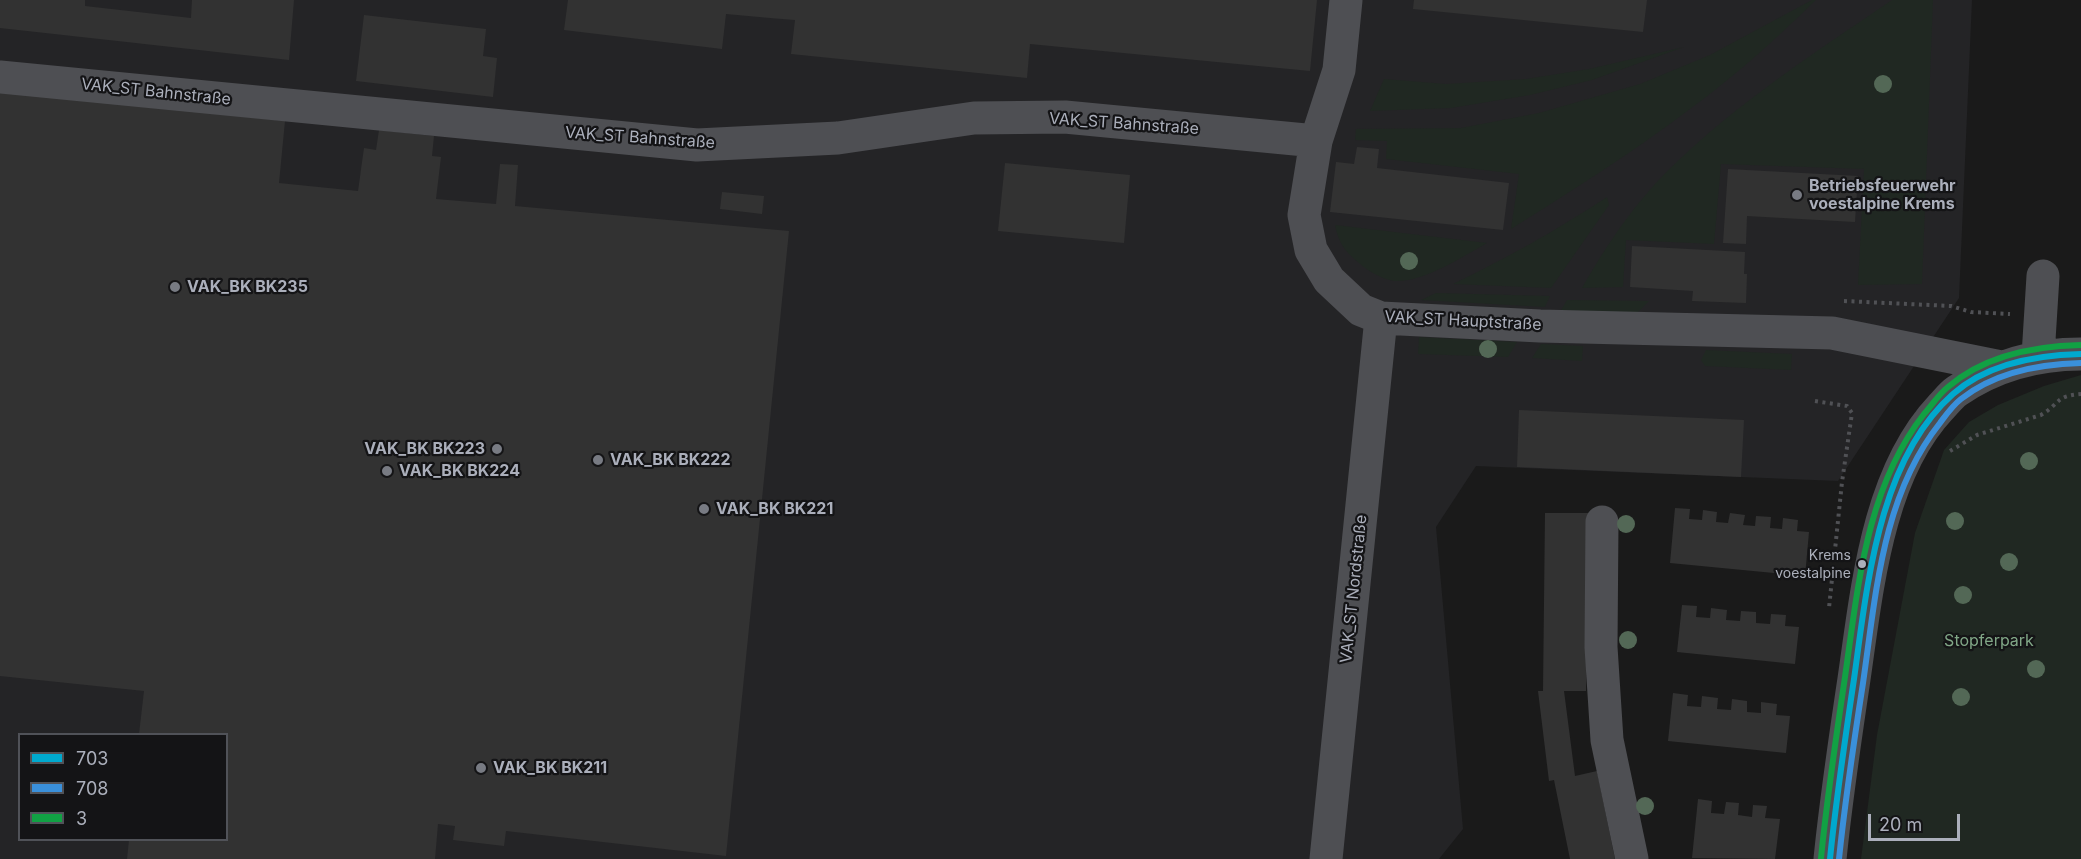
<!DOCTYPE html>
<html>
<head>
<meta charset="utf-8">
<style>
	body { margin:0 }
	#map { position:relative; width:2081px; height:859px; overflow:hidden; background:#1a1a1a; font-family:Inter,sans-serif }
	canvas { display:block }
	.legend { position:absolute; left:18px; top:733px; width:210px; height:108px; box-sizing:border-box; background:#141416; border:2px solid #505258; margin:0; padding:8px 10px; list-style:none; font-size:18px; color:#abafbb }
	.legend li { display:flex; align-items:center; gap:12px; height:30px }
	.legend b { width:30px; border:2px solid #505258 }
	.scale { position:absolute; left:1868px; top:814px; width:92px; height:27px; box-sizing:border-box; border:3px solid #abafbb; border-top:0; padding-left:8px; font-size:18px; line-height:21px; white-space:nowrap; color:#abafbb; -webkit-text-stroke:4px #141416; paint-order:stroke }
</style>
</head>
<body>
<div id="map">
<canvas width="2081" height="859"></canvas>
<ul class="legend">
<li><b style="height:8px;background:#00a9ce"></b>703</li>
<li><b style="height:8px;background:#3a90db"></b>708</li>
<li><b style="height:8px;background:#11a144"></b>3</li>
</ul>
<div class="scale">20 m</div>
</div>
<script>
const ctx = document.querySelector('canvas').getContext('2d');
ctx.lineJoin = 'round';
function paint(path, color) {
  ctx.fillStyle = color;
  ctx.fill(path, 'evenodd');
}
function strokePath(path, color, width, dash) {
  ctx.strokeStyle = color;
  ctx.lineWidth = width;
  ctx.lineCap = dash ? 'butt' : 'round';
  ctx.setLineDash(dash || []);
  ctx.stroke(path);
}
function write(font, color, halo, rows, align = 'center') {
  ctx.font = font + ' Inter,sans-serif';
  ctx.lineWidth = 4.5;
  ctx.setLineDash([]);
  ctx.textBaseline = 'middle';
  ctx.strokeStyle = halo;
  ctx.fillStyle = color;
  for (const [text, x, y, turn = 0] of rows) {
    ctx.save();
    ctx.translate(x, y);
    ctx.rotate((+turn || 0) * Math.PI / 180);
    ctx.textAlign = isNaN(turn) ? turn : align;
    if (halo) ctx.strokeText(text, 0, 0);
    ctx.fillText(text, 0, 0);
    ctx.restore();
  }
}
const built = new Path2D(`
	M 0,0 L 1972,0 L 1959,298 L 1838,481 L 1476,466 L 1436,527 L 1463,829 L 1439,859 L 0,859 ZM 20,734 L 226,734 L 226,840 L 20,840 Z`);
const green = new Path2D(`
	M 1812,0 L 1816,0 C 1792,23 1767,47 1742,68 C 1669,129 1591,179 1511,229 L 1519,174 L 1386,159 L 1387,141 L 1355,140 L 1356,129 L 1461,128 L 1539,113 L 1640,84 L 1710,55 Z
	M 1892,0 L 1933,0 L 1922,284 L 1858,285 L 1864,169 L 1721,164 L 1714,244 L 1626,240 L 1623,287 L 1582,288 C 1603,251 1626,216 1655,184 C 1724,111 1810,56 1892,0 Z
	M 1684,47 L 1592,80 L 1530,95 L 1451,108 L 1370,111 L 1384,79 L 1446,84 L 1526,79 L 1589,69 Z
	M 1607,197 L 1609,205 L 1551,288 L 1453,284 C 1507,258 1557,230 1607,197 Z
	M 1335,225 L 1487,243 C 1462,257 1426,281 1397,281 C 1385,281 1368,271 1359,263 C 1345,251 1339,244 1335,225 Z
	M 1436,293 L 1550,296 L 1545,307 L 1421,300 Z
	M 1567,300 L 1649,301 L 1637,313 L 1560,312 Z
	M 1419,337 L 1517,342 L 1508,357 L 1418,354 Z
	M 1541,344 L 1583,346 L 1582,361 L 1532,358 Z
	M 1706,350 L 1792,354 L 1791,370 L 1705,366 L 1701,360 Z
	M 2081,375 L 2081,859 L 1861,859 L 1877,735 L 1915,533 L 1944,450 L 1969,422 L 1998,405 L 2044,386 Z`);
const building = new Path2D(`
	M 0,0 L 85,0 L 85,6 L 191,18 L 192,0 L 294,0 L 289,60 L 0,28 Z
	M 568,0 L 1317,0 L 1310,71 L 1030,44 L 1027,78 L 791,54 L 795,20 L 770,18 L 726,14 L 722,49 L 564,30 Z
	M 1414,0 L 1647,0 L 1643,32 L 1413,9 Z
	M 364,15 L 486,29 L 483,56 L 497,58 L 493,97 L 356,81 Z
	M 0,91 L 285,121 L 279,183 L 358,191 L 364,148 L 376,150 L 379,130 L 434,136 L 432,156 L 441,157 L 436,199 L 496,204 L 500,164 L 518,165 L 515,206 L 789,231 L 726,856 L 506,831 L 504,846 L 453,840 L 455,826 L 438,824 L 435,859 L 127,859 L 129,840 L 226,840 L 226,734 L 139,734 L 144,691 L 0,676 Z
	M 1357,147 L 1379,149 L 1377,168 L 1509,183 L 1503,230 L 1330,212 L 1336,162 L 1354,164 Z
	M 1005,163 L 1130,175 L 1124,243 L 998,231 Z
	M 1728,169 L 1858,176 L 1855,222 L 1747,216 L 1746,244 L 1723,243 Z
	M 722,192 L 764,196 L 762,214 L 720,209 Z
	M 1632,246 L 1745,252 L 1744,274 L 1747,274 L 1746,303 L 1692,301 L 1693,291 L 1630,287 Z
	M 1519,410 L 1744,420 L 1741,477 L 1517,467 Z
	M 1675,508 L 1690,509 L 1689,519 L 1702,520 L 1703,510 L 1717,512 L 1716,522 L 1728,523 L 1730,513 L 1745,515 L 1743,525 L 1755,526 L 1756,516 L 1771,517 L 1770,528 L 1782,529 L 1783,518 L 1798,520 L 1797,531 L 1809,532 L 1805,576 L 1670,563 Z
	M 1545,513 L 1588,513 L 1586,691 L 1564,691 L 1575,776 L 1597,771 L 1615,859 L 1570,859 L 1554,780 L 1549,781 L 1538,691 L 1543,691 Z
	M 1682,605 L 1697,606 L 1696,617 L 1710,618 L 1711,608 L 1727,610 L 1726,620 L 1740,621 L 1741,611 L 1756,612 L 1756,623 L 1770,624 L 1771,614 L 1786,615 L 1785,626 L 1799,627 L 1795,664 L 1677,652 Z
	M 1673,693 L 1688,695 L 1687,706 L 1701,707 L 1702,696 L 1718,698 L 1717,709 L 1731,710 L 1732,699 L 1747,701 L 1747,712 L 1761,713 L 1761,702 L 1777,704 L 1776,715 L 1790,716 L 1786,753 L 1668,741 Z
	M 1698,799 L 1712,801 L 1711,813 L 1724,814 L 1726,802 L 1739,803 L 1738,815 L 1752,817 L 1753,805 L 1767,806 L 1765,818 L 1780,819 L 1775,859 L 1692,858 Z`);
const path = new Path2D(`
	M 1844,301 L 1951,306 L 1971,312 L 2010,314
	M 1815,401 L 1847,406 L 1852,413 L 1842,482 L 1829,608
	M 1950,451 L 1977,435 L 2041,415 C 2061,403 2055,396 2081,394`);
const minor = new Path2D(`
	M 1346,0 L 1339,70 L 1316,141 L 1304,215 L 1311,250 L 1329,280 L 1361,310 L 1381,318 L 1540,326 L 1832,333 L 2001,367
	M 0,77 L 697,145 L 838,138 L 974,118 L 1065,117 L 1316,141
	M 2038,356 L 2043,276
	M 1602,522 L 1601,647 L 1607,740 L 1632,859
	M 1326,859 L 1381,318
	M 1830,859 C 1836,799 1845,739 1854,679 C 1867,590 1877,475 1941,407 C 1946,402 1951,395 1957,391 C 1995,365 2036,354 2081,354`);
const bus1 = new Path2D(`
	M 1830,859 C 1836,799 1845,739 1854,679 C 1867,587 1878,460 1953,394 C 1987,364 2038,355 2081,354`);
const bus2 = new Path2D(`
	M 1839,859 C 1845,800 1854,741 1863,683 C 1876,594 1882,496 1940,423 C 1946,415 1952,406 1961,399 C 1994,373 2039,364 2081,363`);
const bus3 = new Path2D(`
	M 1821,858 C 1827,798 1836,737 1845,677 C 1858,587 1866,488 1924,414 C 1932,405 1939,394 1948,387 C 1984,356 2035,346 2081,345`);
const trees = [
	[1883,84],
	[1409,261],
	[1488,349],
	[2029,461],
	[1955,521],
	[1626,524],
	[2009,562],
	[1963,595],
	[1628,640],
	[2036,669],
	[1961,697],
	[1645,806]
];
const markers = [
	[1797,195,6,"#787b83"],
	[175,287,6,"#787b83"],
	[497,449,6,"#787b83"],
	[598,460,6,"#787b83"],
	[387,471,6,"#787b83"],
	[704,509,6,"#787b83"],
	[1862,564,5,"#abafbb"],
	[481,768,6,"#787b83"]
];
const busNames = [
	["Krems",1851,556],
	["voestalpine",1851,574]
];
const streetNames = [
	["VAK_ST Bahnstraße",156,92,6],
	["VAK_ST Bahnstraße",1124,124,4],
	["VAK_ST Bahnstraße",640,138,4],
	["VAK_ST Hauptstraße",1463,321,3],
	["VAK_ST Nordstraße",1354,589,-84]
];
const poiNames = [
	["Betriebsfeuerwehr",1809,186],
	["voestalpine Krems",1809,204],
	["VAK_BK BK235",187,287],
	["VAK_BK BK223",485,449,"right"],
	["VAK_BK BK222",610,460],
	["VAK_BK BK224",399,471],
	["VAK_BK BK221",716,509],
	["VAK_BK BK211",493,768]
];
const parkNames = [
	["Stopferpark",1989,641]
];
paint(built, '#242426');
paint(green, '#202822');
paint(building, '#323232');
strokePath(path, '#505155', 4, [3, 4.5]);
strokePath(minor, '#4e4f53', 33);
strokePath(bus1, '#00a9ce', 6);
strokePath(bus2, '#3a90db', 6);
strokePath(bus3, '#11a144', 6);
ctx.fillStyle = '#536856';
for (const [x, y] of trees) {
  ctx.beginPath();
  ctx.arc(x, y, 9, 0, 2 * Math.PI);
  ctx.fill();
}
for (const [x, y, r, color] of markers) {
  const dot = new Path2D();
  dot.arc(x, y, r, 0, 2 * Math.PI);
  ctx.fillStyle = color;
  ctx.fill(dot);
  strokePath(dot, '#141416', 2);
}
write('14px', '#abafbb', '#141416', busNames, 'right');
write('16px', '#abafbb', '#141416', streetNames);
write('bold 16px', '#abafbb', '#141416', poiNames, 'left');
write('16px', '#81a787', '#141416', parkNames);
</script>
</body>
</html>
